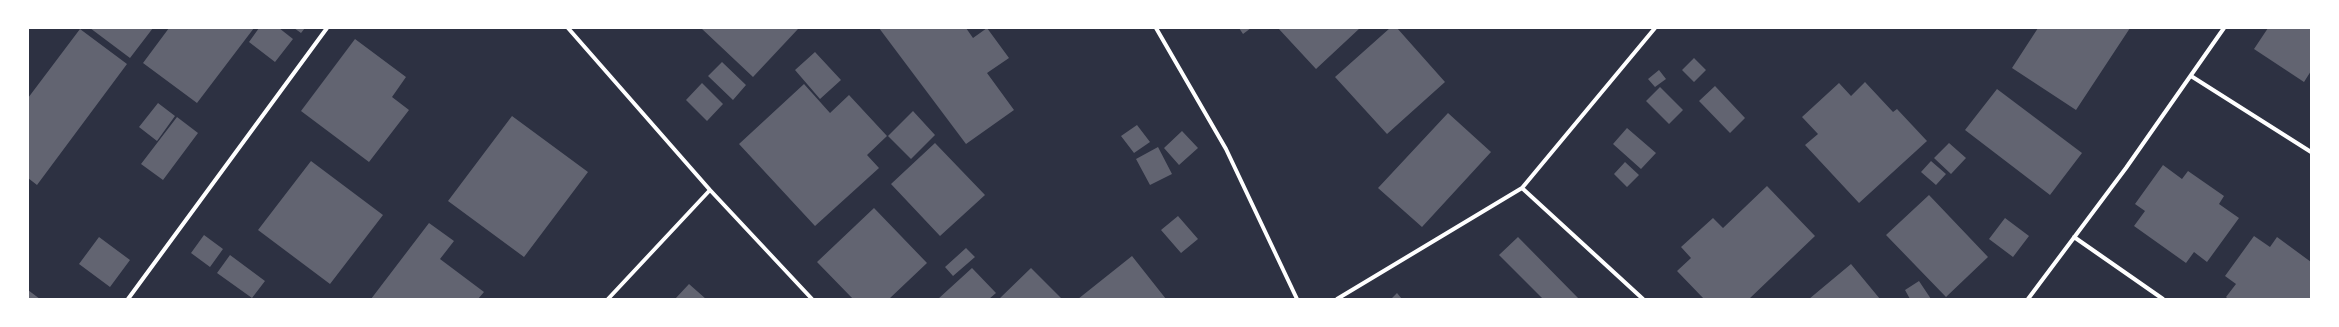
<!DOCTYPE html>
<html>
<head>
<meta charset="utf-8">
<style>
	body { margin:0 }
	#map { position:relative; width:2339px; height:327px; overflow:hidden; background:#2d3142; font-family:Jost,sans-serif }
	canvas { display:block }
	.frame { position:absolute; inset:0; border:29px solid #fff; pointer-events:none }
</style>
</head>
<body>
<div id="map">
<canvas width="2339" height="327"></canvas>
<div class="frame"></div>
</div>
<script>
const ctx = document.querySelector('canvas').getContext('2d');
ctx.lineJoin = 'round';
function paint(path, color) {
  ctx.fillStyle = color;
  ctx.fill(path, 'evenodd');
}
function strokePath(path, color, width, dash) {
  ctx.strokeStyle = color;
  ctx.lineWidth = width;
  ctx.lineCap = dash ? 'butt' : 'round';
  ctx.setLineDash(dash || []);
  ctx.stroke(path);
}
const building = new Path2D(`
	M 90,28 L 153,28 L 130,58 Z
	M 169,28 L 254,28 L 197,103 L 143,63 Z
	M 259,28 L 279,28 L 293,39 L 275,62 L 249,42 Z
	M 294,28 L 305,28 L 301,33 Z
	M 701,28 L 797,28 L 798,29 L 753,77 Z
	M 879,28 L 966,28 L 973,38 L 987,28 L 1009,58 L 987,73 L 1014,110 L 966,144 Z
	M 1239,28 L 1251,28 L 1243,34 Z
	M 1278,28 L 1360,28 L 1316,69 Z
	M 1390,28 L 1397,28 L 1445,82 L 1387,134 L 1335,77 Z
	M 2038,28 L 2130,28 L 2076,110 L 2012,68 Z
	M 2268,28 L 2311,28 L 2311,71 L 2304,82 L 2254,49 Z
	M 80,29 L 127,64 L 37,185 L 28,178 L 28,98 Z
	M 355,39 L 406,77 L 392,97 L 409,110 L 369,162 L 301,111 Z
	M 815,52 L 841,80 L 820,99 L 795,70 Z
	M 1694,58 L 1706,70 L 1694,82 L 1682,70 Z
	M 722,62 L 746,85 L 733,100 L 708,76 Z
	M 1659,70 L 1666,79 L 1655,87 L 1648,79 Z
	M 1865,82 L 1893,112 L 1897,109 L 1927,141 L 1859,203 L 1805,145 L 1818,134 L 1802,117 L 1839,83 L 1851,96 Z
	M 702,83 L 723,104 L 707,121 L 686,100 Z
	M 804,84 L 830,113 L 849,95 L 887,136 L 867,155 L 879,168 L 815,226 L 739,144 Z
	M 1715,86 L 1745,118 L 1730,133 L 1699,101 Z
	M 1660,87 L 1683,110 L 1669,124 L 1646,101 Z
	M 1997,89 L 2082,153 L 2050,195 L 1965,130 Z
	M 158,103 L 175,116 L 157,141 L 139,127 Z
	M 913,111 L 935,135 L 911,159 L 888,136 Z
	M 1448,113 L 1491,152 L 1422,227 L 1378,188 Z
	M 512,116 L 588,172 L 524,257 L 448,201 Z
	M 177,117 L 198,133 L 163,180 L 141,164 Z
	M 1137,125 L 1150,142 L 1134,153 L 1121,136 Z
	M 1627,128 L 1656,153 L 1641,169 L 1613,144 Z
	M 1182,131 L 1198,148 L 1179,165 L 1164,148 Z
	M 935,143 L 985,195 L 940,236 L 891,184 Z
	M 1949,143 L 1966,158 L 1951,174 L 1934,158 Z
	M 1158,147 L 1172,174 L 1150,185 L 1136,159 Z
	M 311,161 L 383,215 L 330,284 L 258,230 Z
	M 1931,161 L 1946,174 L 1936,185 L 1921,172 Z
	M 1625,162 L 1639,175 L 1627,187 L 1614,174 Z
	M 2163,165 L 2182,179 L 2188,171 L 2224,196 L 2219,204 L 2239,218 L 2207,262 L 2194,252 L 2186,263 L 2134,226 L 2145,211 L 2135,204 Z
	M 1767,186 L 1815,236 L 1749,299 L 1704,299 L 1677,271 L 1691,258 L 1681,247 L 1713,218 L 1723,228 Z
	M 1929,195 L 1988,257 L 1946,297 L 1886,235 Z
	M 874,208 L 927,263 L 889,299 L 853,299 L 817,262 Z
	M 1178,216 L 1198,239 L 1181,253 L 1161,230 Z
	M 2005,218 L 2029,236 L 2013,257 L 1989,239 Z
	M 429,223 L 454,241 L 440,259 L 484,292 L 478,299 L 371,299 Z
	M 204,235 L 223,249 L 210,267 L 191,253 Z
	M 2254,236 L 2270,247 L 2277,237 L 2311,262 L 2311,299 L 2228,299 L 2226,297 L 2236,284 L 2225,276 Z
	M 99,237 L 130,260 L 110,287 L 79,264 Z
	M 1518,237 L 1579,299 L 1543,299 L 1499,255 Z
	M 966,248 L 975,257 L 953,276 L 945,267 Z
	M 230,255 L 265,281 L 252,298 L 217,273 Z
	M 1132,256 L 1166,299 L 1078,299 Z
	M 1851,264 L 1880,299 L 1809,299 Z
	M 972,268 L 996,293 L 989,299 L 938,299 Z
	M 1031,268 L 1062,299 L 999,299 Z
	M 1919,281 L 1931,299 L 1910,299 L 1905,290 Z
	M 689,284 L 706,299 L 675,299 Z
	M 28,290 L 40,299 L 28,299 Z
	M 1397,293 L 1402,299 L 1391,299 Z`);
const minor = new Path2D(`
	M 568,28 L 710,190 L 812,299
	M 1156,28 L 1226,149 L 1297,299
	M 2191,76 L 2311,152
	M 1522,188 L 1643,299
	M 2074,237 L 2163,299
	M 128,299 L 327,28
	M 608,299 L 710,190
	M 1337,299 L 1522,188 L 1655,28
	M 2028,299 L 2126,168 L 2224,28`);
paint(building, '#626471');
strokePath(minor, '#fff', 4);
</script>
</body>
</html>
